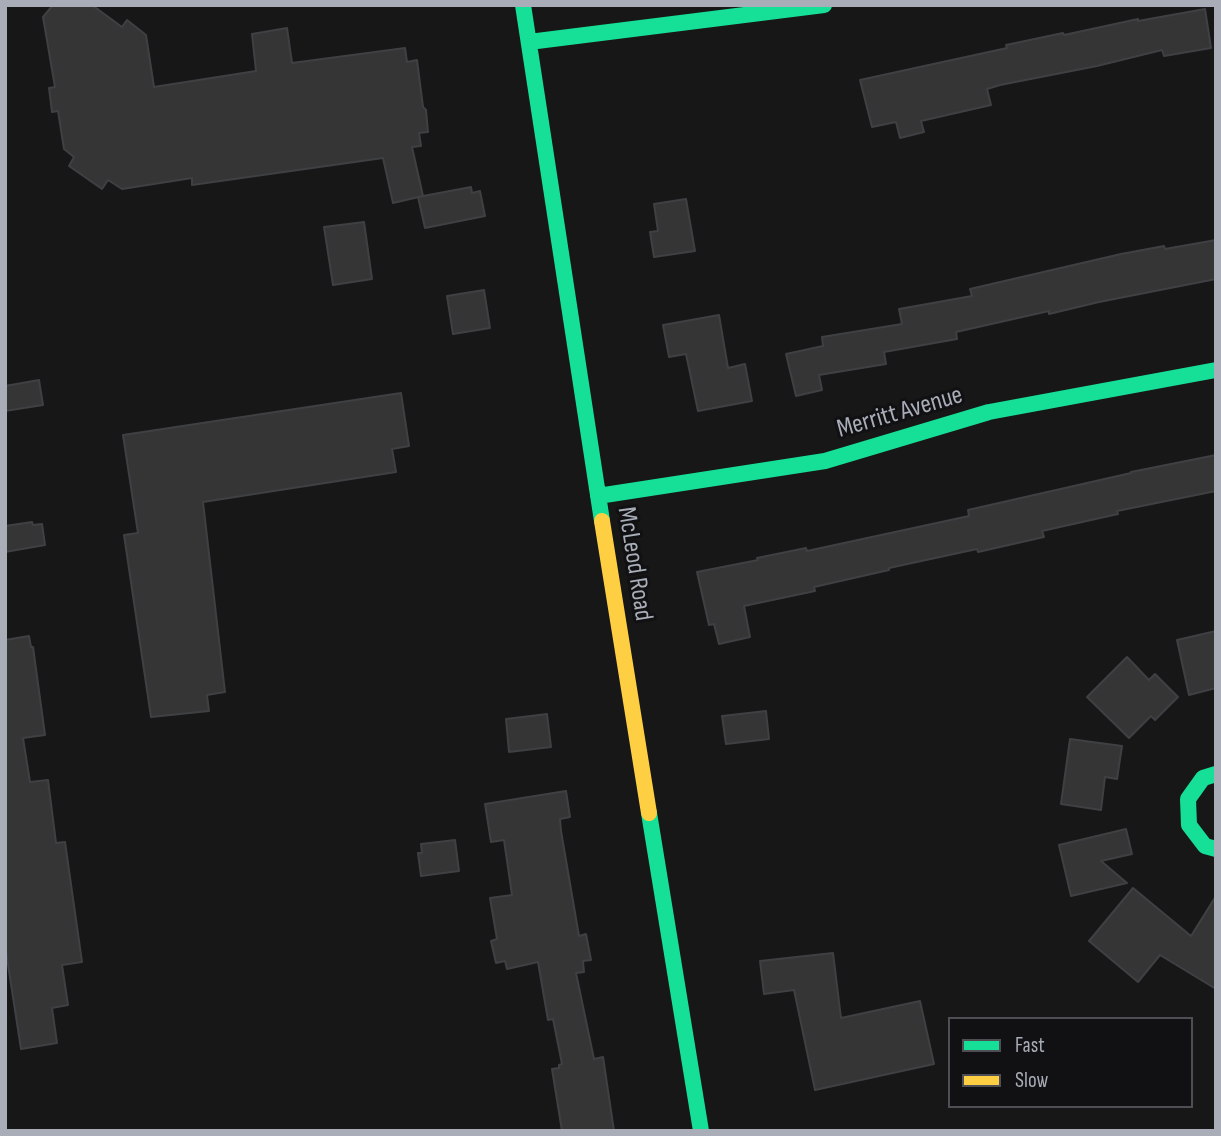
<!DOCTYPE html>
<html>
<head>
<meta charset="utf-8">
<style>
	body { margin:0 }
	#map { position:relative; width:1221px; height:1136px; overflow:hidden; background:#171717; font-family:"Sofia Sans Condensed",sans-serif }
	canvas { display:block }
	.frame { position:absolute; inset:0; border:7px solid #a8adb8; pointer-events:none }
	.legend { position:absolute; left:948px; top:1017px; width:245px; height:91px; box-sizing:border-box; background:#111113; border:2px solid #4d4f55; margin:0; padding:9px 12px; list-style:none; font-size:21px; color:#a8adb8 }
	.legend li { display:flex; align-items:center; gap:14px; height:35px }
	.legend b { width:35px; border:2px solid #4d4f55 }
</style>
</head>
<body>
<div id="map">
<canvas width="1221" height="1136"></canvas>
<div class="frame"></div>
<ul class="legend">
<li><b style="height:9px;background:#16e098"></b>Fast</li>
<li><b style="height:9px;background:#ffcf43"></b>Slow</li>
</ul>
</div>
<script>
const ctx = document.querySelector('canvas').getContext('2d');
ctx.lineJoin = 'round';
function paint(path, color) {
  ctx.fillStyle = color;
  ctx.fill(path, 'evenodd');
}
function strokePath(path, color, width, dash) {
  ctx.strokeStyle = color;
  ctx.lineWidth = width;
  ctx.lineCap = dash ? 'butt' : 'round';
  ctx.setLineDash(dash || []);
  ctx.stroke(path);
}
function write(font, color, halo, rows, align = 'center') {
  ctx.font = font + ' "Sofia Sans Condensed",sans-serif';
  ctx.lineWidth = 6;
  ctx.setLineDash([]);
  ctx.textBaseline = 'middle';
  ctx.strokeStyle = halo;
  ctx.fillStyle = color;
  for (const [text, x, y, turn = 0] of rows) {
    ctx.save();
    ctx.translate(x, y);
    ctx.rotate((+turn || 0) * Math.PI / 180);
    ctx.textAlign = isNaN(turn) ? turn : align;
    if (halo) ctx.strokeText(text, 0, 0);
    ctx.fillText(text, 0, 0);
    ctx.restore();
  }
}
const building = new Path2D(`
	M 53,5 L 92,5 L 122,27 L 127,20 L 146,35 L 154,87 L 256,71 L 252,34 L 287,28 L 292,63 L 405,48 L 407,62 L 417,60 L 423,107 L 426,110 L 428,132 L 419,133 L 421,146 L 412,147 L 423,196 L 393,203 L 383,158 L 192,185 L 192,178 L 122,189 L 108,180 L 102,189 L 69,166 L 74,157 L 64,149 L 58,111 L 52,112 L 49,88 L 55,87 L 43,17 Z
	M 1205,9 L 1211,48 L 1164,56 L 1162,50 L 1097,66 L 1000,85 L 987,89 L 991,105 L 921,121 L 924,132 L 900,138 L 896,122 L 872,127 L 860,80 L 1007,48 L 1006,45 L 1063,33 L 1064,35 L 1138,19 L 1138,21 Z
	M 471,187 L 472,193 L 480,191 L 485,216 L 425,228 L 418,197 Z
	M 686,199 L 695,251 L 654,257 L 650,232 L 658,231 L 654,204 Z
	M 364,222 L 372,279 L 333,285 L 324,227 Z
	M 1216,240 L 1216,279 L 1099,302 L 1049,314 L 1049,311 L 956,332 L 957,339 L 884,352 L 886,364 L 819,375 L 822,390 L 796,396 L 786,354 L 823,346 L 822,337 L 902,324 L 899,309 L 972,296 L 970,289 L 1121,254 L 1164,246 L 1165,249 Z
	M 484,290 L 490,328 L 453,334 L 447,296 Z
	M 719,315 L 728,368 L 745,364 L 752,401 L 698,411 L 686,354 L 669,357 L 663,325 Z
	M 39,380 L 43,405 L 5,411 L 5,386 Z
	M 401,393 L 409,446 L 392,449 L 396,472 L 203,502 L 225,692 L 207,695 L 209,711 L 151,717 L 124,535 L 138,533 L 123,435 Z
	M 1216,455 L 1216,491 L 1117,511 L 1118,514 L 1042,531 L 1044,537 L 978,552 L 977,549 L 889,568 L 889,570 L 814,587 L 815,591 L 744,606 L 750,637 L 719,644 L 714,624 L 709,625 L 697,572 L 758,560 L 757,558 L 806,548 L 807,551 L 969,516 L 968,510 L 1131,473 L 1131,472 Z
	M 32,522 L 33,525 L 42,524 L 45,545 L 5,552 L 5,526 Z
	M 1216,631 L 1216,688 L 1189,695 L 1177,640 Z
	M 29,636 L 31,647 L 33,647 L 45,735 L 23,738 L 30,782 L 48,780 L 56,843 L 65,842 L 82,962 L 62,965 L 68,1005 L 52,1008 L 57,1043 L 21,1049 L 5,945 L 5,640 Z
	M 1127,657 L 1149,680 L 1155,674 L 1178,697 L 1155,720 L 1151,716 L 1129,738 L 1087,697 Z
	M 766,711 L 769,739 L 726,744 L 722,716 Z
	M 547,714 L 551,747 L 509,752 L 506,719 Z
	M 1070,739 L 1122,746 L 1117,779 L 1105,777 L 1101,810 L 1061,804 Z
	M 566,791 L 570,817 L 560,819 L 561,831 L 579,936 L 586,934 L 591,960 L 583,961 L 584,972 L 576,973 L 594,1059 L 603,1057 L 614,1131 L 562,1131 L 552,1069 L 559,1068 L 559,1065 L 562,1064 L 553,1019 L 548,1020 L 538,962 L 507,969 L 505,961 L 496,963 L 491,941 L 497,939 L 490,898 L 512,895 L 504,840 L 491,842 L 485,804 Z
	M 1126,829 L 1132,854 L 1101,861 L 1127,883 L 1071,896 L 1059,845 Z
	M 455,840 L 459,871 L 421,876 L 418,853 L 422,853 L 421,844 Z
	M 1133,888 L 1191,936 L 1216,896 L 1216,989 L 1160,955 L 1138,982 L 1089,941 Z
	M 833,953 L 841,1018 L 920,1001 L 934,1064 L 815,1090 L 794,990 L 764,994 L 760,961 Z`);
const fast = new Path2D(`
	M 523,5 L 602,521
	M 529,42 L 824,5
	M 598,496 L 825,461 L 989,412 L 1216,370
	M 1216,774 L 1203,778 L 1188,799 L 1189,825 L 1205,846 L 1216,849
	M 649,813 L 701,1131`);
const slow = new Path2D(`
	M 602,521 L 649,813`);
const streetNames = [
	["Merritt Avenue",900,413,-16],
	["McLeod Road",634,564,81]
];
paint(building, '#353536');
strokePath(building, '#3f4043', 2);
strokePath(fast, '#16e098', 16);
strokePath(slow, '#ffcf43', 16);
write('26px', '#a8adb8', '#111113', streetNames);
</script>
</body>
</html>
